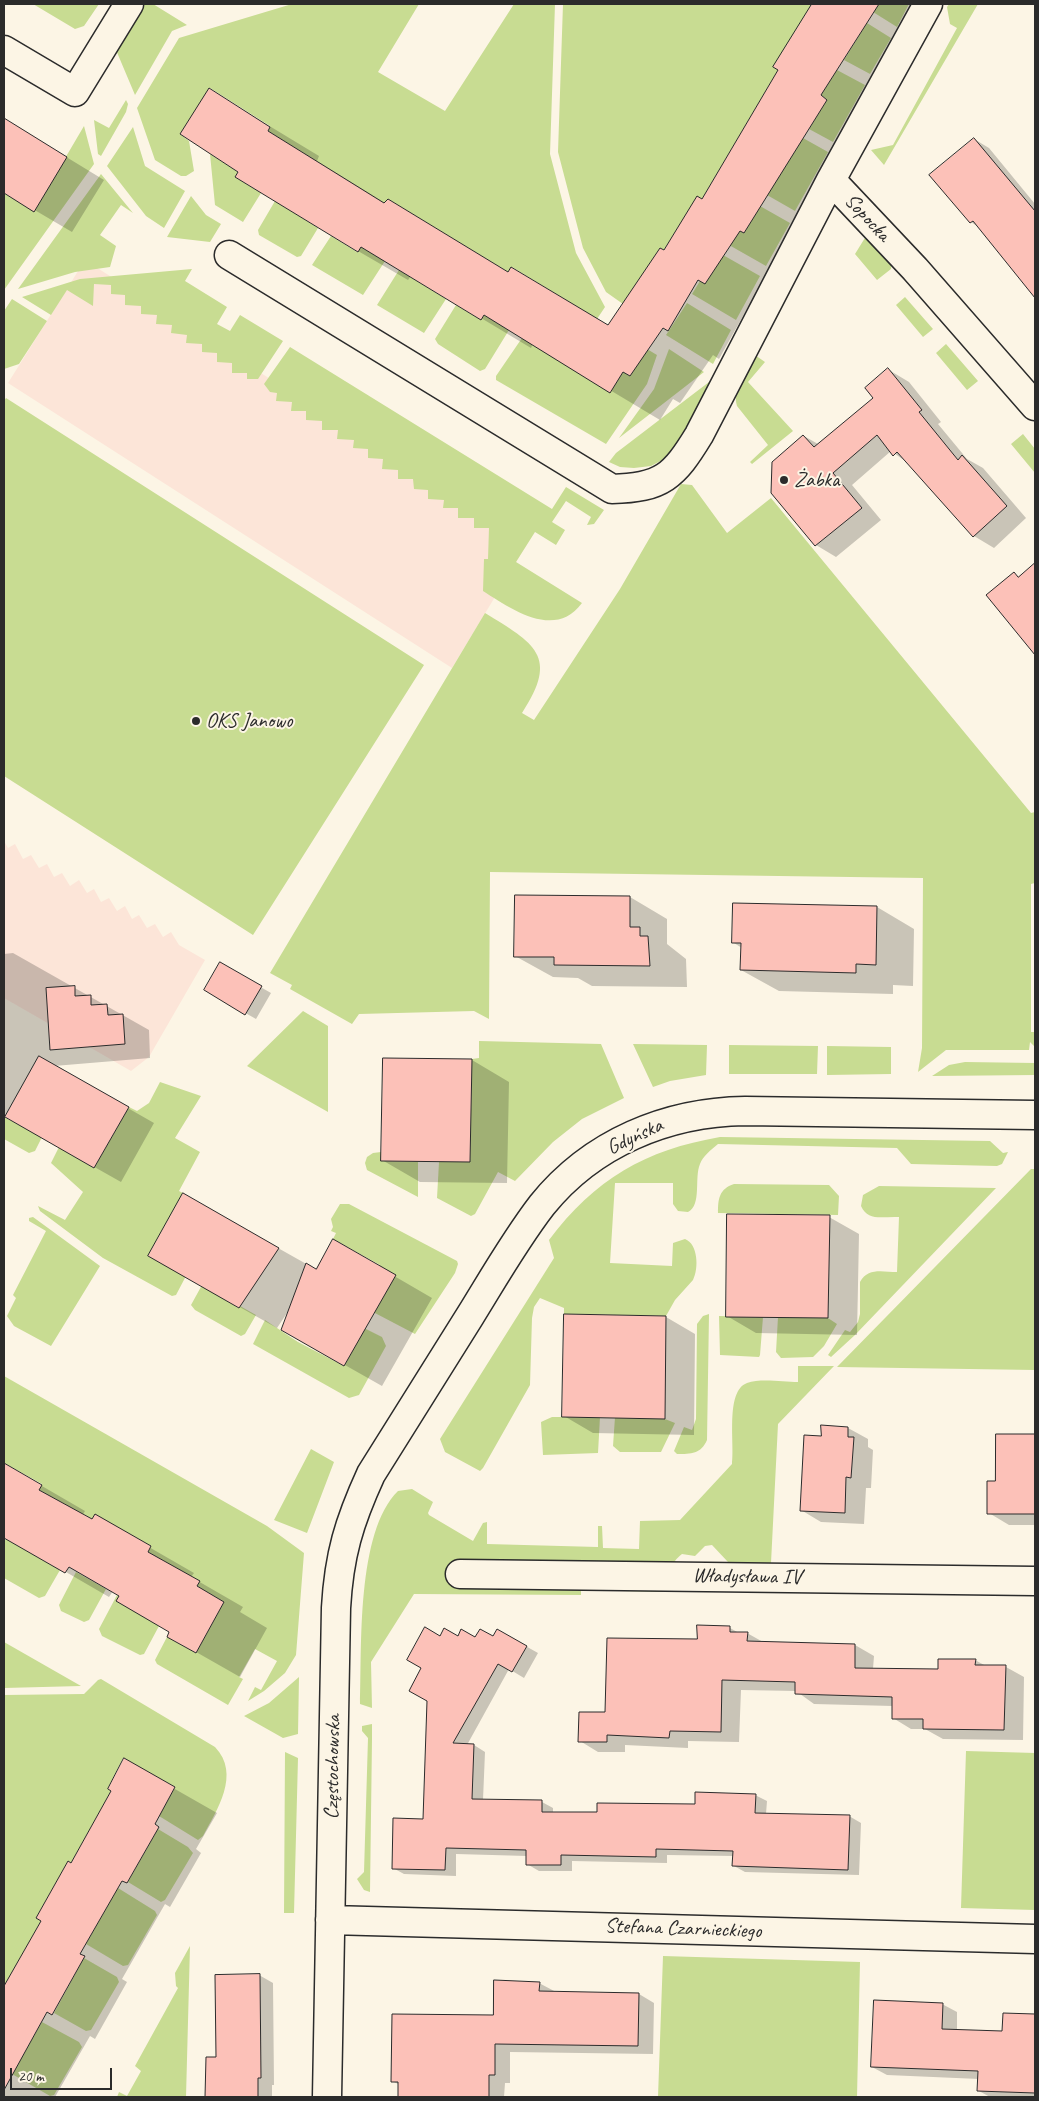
<!DOCTYPE html>
<html>
<head>
<meta charset="utf-8">
<style>
	body { margin:0 }
	#map { position:relative; width:1039px; height:2101px; overflow:hidden; background:#fcf5e5; font-family:Caveat,sans-serif }
	canvas { display:block }
	.frame { position:absolute; inset:0; border:5px solid #2b2b2b; pointer-events:none }
	.scale { position:absolute; left:10px; top:2068px; width:102px; height:22px; box-sizing:border-box; border:2px solid #2b2b2b; border-top:0; padding-left:6px; font-size:15px; line-height:18px; white-space:nowrap; color:#2b2b2b; -webkit-text-stroke:4px #fcf5e5; paint-order:stroke }
</style>
</head>
<body>
<div id="map">
<canvas width="1039" height="2101"></canvas>
<div class="frame"></div>
<div class="scale">20 m</div>
</div>
<script>
const ctx = document.querySelector('canvas').getContext('2d');
ctx.lineJoin = 'round';
function paint(path, color) {
  ctx.fillStyle = color;
  ctx.fill(path, 'evenodd');
}
function strokePath(path, color, width, dash) {
  ctx.strokeStyle = color;
  ctx.lineWidth = width;
  ctx.lineCap = dash ? 'butt' : 'round';
  ctx.setLineDash(dash || []);
  ctx.stroke(path);
}
function write(font, color, halo, rows, align = 'center') {
  ctx.font = font + ' Caveat,sans-serif';
  ctx.lineWidth = 4;
  ctx.setLineDash([]);
  ctx.textBaseline = 'middle';
  ctx.strokeStyle = halo;
  ctx.fillStyle = color;
  for (const [text, x, y, turn = 0] of rows) {
    ctx.save();
    ctx.translate(x, y);
    ctx.rotate((+turn || 0) * Math.PI / 180);
    ctx.textAlign = isNaN(turn) ? turn : align;
    if (halo) ctx.strokeText(text, 0, 0);
    ctx.fillText(text, 0, 0);
    ctx.restore();
  }
}
const built = new Path2D(`
	M 85,260 L 527,544 L 452,668 L 8,383 Z
	M 4,841 L 8,848 L 15,844 L 23,859 L 31,855 L 39,868 L 47,864 L 54,877 L 62,873 L 70,886 L 79,880 L 87,893 L 94,889 L 101,902 L 109,898 L 117,911 L 125,906 L 132,919 L 139,915 L 147,928 L 155,924 L 163,937 L 171,932 L 179,945 L 205,960 L 149,1057 L 131,1071 L 4,998 Z`);
const green = new Path2D(`
	M 33,4 L 99,4 L 84,26 L 75,29 Z
	M 145,4 L 153,4 L 187,25 L 172,31 L 135,95 L 116,50 Z
	M 292,4 L 419,4 L 378,72 L 445,111 L 514,4 L 555,4 L 550,154 L 576,253 L 605,307 L 597,319 L 512,267 L 508,272 L 388,199 L 384,203 L 268,131 L 270,126 L 210,88 L 180,134 L 189,141 L 194,171 L 186,176 L 181,176 L 155,160 L 137,108 L 179,38 Z
	M 563,4 L 812,4 L 774,66 L 778,70 L 702,199 L 697,197 L 664,250 L 660,248 L 623,304 L 606,292 L 583,248 L 558,152 Z
	M 878,4 L 909,4 L 897,27 L 873,12 Z
	M 949,4 L 978,4 L 884,165 L 871,150 L 893,145 L 957,28 L 950,24 L 947,7 Z
	M 867,23 L 891,38 L 870,74 L 844,60 Z
	M 837,70 L 865,85 L 833,142 L 809,129 L 827,100 L 821,95 Z
	M 126,100 L 128,104 L 126,112 L 101,156 L 98,154 L 94,120 L 109,128 Z
	M 84,126 L 94,164 L 4,290 L 4,193 L 34,211 Z
	M 133,127 L 145,166 L 185,191 L 164,228 L 146,216 L 107,166 Z
	M 803,138 L 828,152 L 795,211 L 767,195 Z
	M 210,154 L 238,172 L 235,177 L 261,193 L 243,222 L 215,205 Z
	M 101,174 L 133,213 L 121,205 L 100,235 L 116,246 L 110,267 L 75,272 L 18,289 Z
	M 191,196 L 206,215 L 221,224 L 210,242 L 167,237 Z
	M 275,201 L 318,228 L 301,256 L 297,257 L 259,235 L 258,230 Z
	M 760,206 L 790,223 L 766,266 L 729,245 L 739,230 L 744,233 Z
	M 868,233 L 892,260 L 891,269 L 877,280 L 855,254 Z
	M 331,236 L 357,252 L 361,247 L 385,261 L 363,295 L 312,265 Z
	M 723,255 L 760,276 L 736,320 L 692,294 L 700,281 L 705,283 Z
	M 192,269 L 185,281 L 227,307 L 217,324 L 230,331 L 240,315 L 283,341 L 258,379 L 247,379 L 247,373 L 232,373 L 232,363 L 217,362 L 217,353 L 202,352 L 202,344 L 186,343 L 187,335 L 171,333 L 172,325 L 156,324 L 157,315 L 141,314 L 141,306 L 125,305 L 125,295 L 111,294 L 111,285 L 94,284 L 93,306 L 67,290 L 51,315 L 22,297 L 80,279 Z
	M 399,270 L 446,299 L 424,333 L 377,305 Z
	M 905,297 L 933,329 L 923,337 L 896,305 Z
	M 12,299 L 47,321 L 19,364 L 4,369 L 4,311 Z
	M 687,303 L 731,330 L 713,364 L 666,335 Z
	M 456,305 L 481,320 L 484,315 L 509,330 L 485,369 L 480,371 L 438,344 L 435,339 Z
	M 522,338 L 610,392 L 623,372 L 630,376 L 647,349 L 657,355 L 647,384 L 606,444 L 496,380 L 496,376 Z
	M 946,344 L 978,381 L 967,390 L 936,353 Z
	M 290,347 L 552,509 L 566,487 L 604,510 L 594,524 L 587,525 L 591,517 L 566,501 L 552,522 L 565,530 L 556,545 L 535,532 L 516,562 L 582,603 C 555,640 511,609 483,591 L 484,559 L 488,559 L 489,528 L 474,528 L 474,518 L 458,518 L 458,508 L 443,508 L 444,500 L 428,499 L 428,490 L 414,489 L 413,479 L 398,479 L 398,470 L 382,469 L 383,459 L 368,458 L 368,449 L 353,448 L 354,440 L 337,439 L 338,430 L 322,430 L 322,421 L 306,420 L 306,411 L 291,411 L 292,402 L 276,401 L 277,393 L 270,392 L 264,384 Z
	M 669,349 L 704,372 L 619,438 L 654,389 Z
	M 752,353 L 765,362 L 748,382 L 793,431 L 752,464 L 750,462 L 768,445 L 737,406 C 732,387 744,370 752,353 Z
	M 709,382 L 713,384 L 675,451 L 666,458 L 651,466 L 634,468 L 620,467 L 609,462 L 616,453 Z
	M 6,398 L 424,665 L 253,935 L 4,776 L 4,401 Z
	M 1023,434 L 1035,449 L 1035,473 L 1011,444 Z
	M 681,484 L 692,485 L 727,533 L 771,498 L 1031,813 L 1035,812 L 1035,883 L 1031,884 L 1031,1032 L 1035,1032 L 1035,1047 L 1030,1042 L 1029,1050 L 946,1050 L 918,1072 L 922,1048 L 923,878 L 490,872 L 489,1019 L 474,1011 L 359,1014 L 352,1024 L 290,989 L 292,985 L 270,973 L 485,613 C 534,643 560,656 522,713 L 534,720 L 620,589 Z
	M 303,1011 L 328,1026 L 328,1112 L 247,1066 Z
	M 479,1041 L 601,1044 L 624,1098 L 582,1119 L 553,1142 L 515,1181 L 498,1172 L 475,1214 L 471,1216 L 437,1198 L 439,1162 L 470,1162 L 472,1059 L 479,1058 Z
	M 633,1044 L 707,1045 L 706,1075 L 670,1081 L 653,1087 Z
	M 729,1045 L 818,1046 L 817,1074 L 729,1074 Z
	M 827,1046 L 891,1047 L 891,1074 L 827,1075 Z
	M 965,1062 L 1035,1063 L 1035,1075 L 932,1076 L 949,1065 Z
	M 160,1082 L 201,1096 L 175,1138 L 200,1152 L 179,1191 L 183,1193 L 148,1256 L 186,1276 L 176,1295 L 172,1296 L 103,1258 L 40,1211 L 38,1206 L 65,1220 L 83,1192 L 51,1163 L 59,1147 L 94,1168 L 129,1107 L 137,1111 L 149,1103 Z
	M 4,1117 L 42,1137 L 35,1151 L 29,1153 L 4,1139 Z
	M 720,1137 L 990,1141 L 1003,1153 L 1008,1152 L 1002,1164 L 997,1166 L 911,1164 L 897,1148 L 718,1144 C 711,1150 703,1156 700,1164 C 694,1178 702,1205 688,1212 L 678,1211 L 673,1204 L 673,1183 L 615,1183 L 610,1263 L 672,1266 L 673,1243 L 685,1239 C 698,1244 699,1268 693,1280 L 675,1300 L 666,1316 L 564,1314 L 564,1308 L 540,1298 L 534,1307 L 532,1318 L 530,1385 L 483,1468 L 480,1471 L 445,1452 L 440,1439 L 554,1258 L 549,1240 C 595,1179 645,1150 720,1137 Z
	M 381,1152 L 382,1161 L 418,1162 L 418,1197 L 367,1170 L 365,1163 L 367,1157 L 373,1153 Z
	M 1031,1169 L 1035,1169 L 1035,1370 L 837,1367 Z
	M 734,1184 L 829,1185 L 839,1196 L 838,1215 L 718,1213 C 718,1199 719,1189 734,1184 Z
	M 879,1186 L 996,1188 L 855,1335 L 831,1357 L 828,1355 L 845,1330 L 850,1332 L 858,1322 L 860,1314 L 860,1282 C 868,1267 883,1272 897,1272 L 899,1217 C 883,1216 868,1222 861,1206 L 863,1195 Z
	M 340,1204 L 349,1204 L 457,1261 L 458,1264 L 455,1273 L 415,1334 L 373,1312 L 380,1265 L 333,1239 L 336,1233 L 331,1231 L 333,1227 L 331,1219 Z
	M 33,1217 L 100,1266 L 51,1346 L 14,1326 L 7,1316 L 16,1298 L 13,1295 L 14,1293 L 46,1231 L 29,1221 L 29,1218 Z
	M 202,1285 L 238,1308 L 240,1306 L 256,1315 L 245,1334 L 241,1336 L 195,1310 L 191,1305 Z
	M 709,1314 L 707,1440 C 701,1454 691,1454 677,1454 L 674,1451 L 684,1427 L 692,1430 L 696,1419 L 697,1324 L 703,1316 Z
	M 719,1316 L 763,1317 L 760,1355 L 759,1357 L 720,1355 Z
	M 778,1317 L 828,1318 L 837,1324 L 824,1346 L 813,1357 L 781,1358 L 776,1352 Z
	M 265,1320 L 298,1342 L 344,1366 L 364,1328 L 382,1337 L 386,1346 L 359,1395 L 349,1398 L 253,1344 Z
	M 798,1366 L 834,1366 L 778,1424 L 771,1563 L 734,1564 L 728,1562 L 712,1545 L 705,1546 L 695,1556 L 682,1554 C 672,1561 663,1580 663,1592 L 581,1590 L 581,1595 L 414,1594 L 371,1662 L 372,1708 L 360,1704 C 362,1648 356,1532 398,1491 L 412,1489 L 433,1502 L 428,1513 L 429,1515 L 473,1541 L 483,1523 L 487,1522 L 487,1544 L 598,1547 L 598,1526 L 602,1526 L 603,1548 L 639,1549 L 640,1521 L 680,1520 L 732,1464 C 735,1444 725,1391 747,1383 C 761,1378 783,1382 798,1382 Z
	M 4,1376 L 267,1526 L 304,1553 L 296,1655 L 285,1673 L 264,1691 L 248,1701 L 255,1687 L 261,1690 L 277,1661 L 255,1649 L 239,1677 L 243,1679 L 228,1705 L 157,1664 L 155,1660 L 167,1637 L 196,1653 L 224,1602 L 197,1586 L 199,1581 L 148,1552 L 151,1546 L 95,1515 L 92,1519 L 39,1490 L 42,1484 L 4,1463 Z
	M 552,1417 L 600,1417 L 598,1453 L 543,1455 L 541,1422 Z
	M 615,1417 L 665,1419 L 675,1423 L 661,1452 L 620,1452 L 613,1446 Z
	M 311,1449 L 334,1462 L 307,1533 L 274,1520 Z
	M 6,1539 L 60,1570 L 45,1596 L 39,1598 L 4,1578 L 4,1542 Z
	M 76,1572 L 106,1589 L 89,1620 L 84,1622 L 61,1611 L 59,1605 Z
	M 117,1595 L 159,1626 L 144,1654 L 140,1655 L 102,1636 L 99,1629 Z
	M 4,1642 L 81,1686 L 4,1688 Z
	M 299,1677 L 298,1734 L 283,1738 L 244,1716 L 269,1703 Z
	M 101,1679 L 215,1747 C 241,1774 217,1810 203,1836 L 198,1840 L 159,1816 L 175,1787 L 123,1758 L 108,1788 L 111,1791 L 71,1863 L 68,1861 L 36,1918 L 41,1921 L 4,1987 L 4,1695 L 84,1694 L 98,1680 Z
	M 372,1724 L 372,1739 L 370,1892 L 364,1890 L 357,1879 L 364,1872 L 368,1738 L 362,1731 L 362,1726 Z
	M 966,1751 L 1035,1753 L 1035,1910 L 961,1908 Z
	M 285,1752 L 298,1758 L 294,1913 L 284,1913 Z
	M 158,1829 L 188,1847 L 193,1853 L 165,1900 L 161,1902 L 128,1882 Z
	M 118,1888 L 155,1911 L 157,1915 L 128,1965 L 123,1966 L 86,1944 Z
	M 190,1946 L 186,2097 L 117,2097 L 119,2092 L 127,2096 L 141,2071 L 135,2066 L 178,1988 L 176,1986 L 175,1973 Z
	M 663,1956 L 860,1962 L 857,2097 L 658,2097 Z
	M 84,1958 L 117,1977 L 119,1982 L 91,2030 L 86,2031 L 54,2013 Z
	M 42,2022 L 79,2042 L 82,2047 L 54,2095 L 50,2096 L 12,2074 Z`);
const shadow = new Path2D(`
	M 814,4 L 912,4 L 936,19 L 870,125 L 876,129 L 794,261 L 755,311 L 748,307 L 719,359 L 713,355 L 680,403 L 673,399 L 660,420 L 533,344 L 531,348 L 411,276 L 408,280 L 358,251 L 240,171 L 210,90 L 319,156 L 317,161 L 385,203 L 388,200 L 509,273 L 609,326 L 703,201 L 780,70 L 775,66 Z
	M 4,119 L 104,180 L 72,232 L 4,192 Z
	M 974,139 L 989,148 L 1035,204 L 1035,293 L 1029,289 L 980,228 L 971,222 Z
	M 889,370 L 909,382 L 941,422 L 938,424 L 967,459 L 983,468 L 1026,518 L 994,548 L 974,536 L 908,463 L 891,451 L 852,485 L 881,520 L 836,557 L 816,545 L 773,492 L 804,436 L 818,444 L 875,399 Z
	M 1035,564 L 1035,653 L 988,595 L 1014,574 L 1020,577 Z
	M 630,897 L 667,919 L 667,944 L 686,959 L 687,987 L 592,986 L 578,978 L 553,977 L 515,956 Z
	M 877,907 L 914,929 L 913,986 L 893,985 L 893,994 L 779,991 L 741,970 L 742,948 L 734,943 Z
	M 13,953 L 149,1030 L 150,1058 L 54,1066 L 154,1123 L 121,1182 L 4,1116 L 4,954 Z
	M 220,964 L 271,993 L 256,1019 L 205,990 Z
	M 472,1060 L 509,1082 L 507,1183 L 420,1182 L 382,1160 Z
	M 184,1195 L 317,1270 L 334,1241 L 432,1298 L 382,1386 L 283,1330 L 289,1310 L 277,1328 L 149,1256 Z
	M 829,1217 L 859,1234 L 857,1335 L 756,1333 L 727,1316 Z
	M 666,1317 L 695,1334 L 694,1435 L 593,1433 L 564,1416 Z
	M 848,1428 L 868,1439 L 868,1447 L 873,1450 L 871,1488 L 866,1488 L 864,1524 L 821,1522 L 801,1510 L 822,1437 Z
	M 997,1435 L 1035,1435 L 1035,1525 L 1009,1525 L 989,1513 L 996,1482 Z
	M 4,1464 L 85,1511 L 82,1516 L 92,1521 L 95,1516 L 194,1573 L 191,1577 L 243,1607 L 240,1612 L 267,1628 L 240,1677 L 168,1636 L 171,1632 L 121,1596 L 113,1591 L 109,1597 L 9,1539 L 12,1534 L 4,1530 Z
	M 730,1628 L 739,1633 L 747,1633 L 763,1642 L 855,1645 L 874,1656 L 873,1669 L 939,1670 L 975,1660 L 986,1666 L 1006,1667 L 1024,1677 L 1023,1740 L 943,1739 L 925,1729 L 911,1729 L 893,1718 L 893,1706 L 814,1704 L 796,1691 L 741,1690 L 739,1742 L 688,1741 L 688,1748 L 625,1745 L 625,1752 L 598,1752 L 580,1741 L 606,1713 L 698,1640 Z
	M 497,1630 L 538,1653 L 524,1678 L 509,1669 L 467,1745 L 474,1745 L 485,1752 L 483,1800 L 542,1802 L 553,1808 L 553,1813 L 599,1813 L 696,1805 L 755,1795 L 767,1801 L 766,1814 L 849,1816 L 861,1823 L 859,1875 L 745,1872 L 734,1866 L 734,1856 L 667,1855 L 667,1863 L 572,1861 L 572,1871 L 539,1871 L 527,1864 L 527,1856 L 456,1854 L 456,1876 L 404,1874 L 393,1868 L 424,1820 L 441,1637 L 494,1638 Z
	M 124,1760 L 217,1813 L 196,1849 L 201,1853 L 170,1907 L 165,1904 L 122,1979 L 127,1982 L 95,2039 L 90,2036 L 55,2097 L 4,2097 L 4,1989 L 113,1791 Z
	M 259,1975 L 273,1983 L 274,2085 L 272,2085 L 272,2097 L 207,2097 L 208,2058 L 217,2058 Z
	M 539,1983 L 556,1992 L 639,1994 L 654,2003 L 653,2054 L 510,2052 L 510,2083 L 505,2083 L 504,2097 L 399,2097 L 400,2085 L 392,2081 L 494,2017 Z
	M 942,2004 L 957,2012 L 957,2031 L 1003,2032 L 1004,2014 L 1035,2015 L 1035,2097 L 990,2097 L 979,2091 L 979,2079 L 887,2075 L 872,2067 Z`);
const building = new Path2D(`
	M 812,4 L 879,4 L 821,95 L 827,100 L 744,233 L 740,231 L 705,284 L 698,280 L 668,331 L 663,328 L 630,376 L 623,372 L 610,393 L 484,315 L 481,320 L 361,247 L 358,252 L 235,177 L 238,172 L 180,134 L 209,88 L 270,127 L 268,131 L 384,203 L 388,199 L 508,272 L 511,267 L 608,325 L 660,248 L 664,250 L 697,196 L 702,199 L 778,70 L 773,67 Z
	M 4,118 L 67,157 L 34,212 L 4,193 Z
	M 974,138 L 1035,211 L 1035,298 L 973,221 L 970,223 L 929,175 Z
	M 888,368 L 922,410 L 919,412 L 958,460 L 962,455 L 1007,506 L 973,537 L 897,452 L 893,456 L 877,435 L 833,473 L 862,508 L 815,546 L 771,493 L 772,462 L 803,435 L 814,447 L 873,398 L 865,388 Z
	M 1035,563 L 1035,655 L 986,595 L 1014,572 L 1018,577 Z
	M 515,895 L 630,896 L 630,927 L 640,927 L 640,936 L 648,936 L 650,966 L 554,965 L 554,957 L 514,957 Z
	M 733,903 L 877,906 L 876,965 L 856,964 L 856,973 L 740,970 L 741,943 L 732,943 Z
	M 220,962 L 262,986 L 245,1015 L 204,990 Z
	M 75,986 L 75,996 L 91,995 L 91,1005 L 107,1004 L 108,1015 L 123,1014 L 125,1044 L 50,1050 L 46,988 Z
	M 39,1056 L 129,1107 L 94,1168 L 5,1117 Z
	M 383,1058 L 472,1059 L 470,1162 L 381,1161 Z
	M 183,1193 L 279,1248 L 239,1308 L 148,1256 Z
	M 727,1214 L 830,1215 L 828,1318 L 726,1317 Z
	M 333,1239 L 396,1275 L 344,1366 L 281,1330 L 306,1263 L 316,1269 Z
	M 564,1314 L 666,1316 L 665,1419 L 562,1417 Z
	M 821,1425 L 848,1427 L 848,1437 L 854,1437 L 851,1478 L 846,1477 L 845,1513 L 800,1511 L 804,1435 L 821,1436 Z
	M 996,1434 L 1035,1434 L 1035,1514 L 987,1514 L 987,1481 L 995,1481 Z
	M 4,1463 L 42,1485 L 39,1490 L 92,1519 L 95,1514 L 151,1546 L 148,1552 L 200,1581 L 197,1586 L 224,1602 L 196,1653 L 167,1637 L 169,1632 L 116,1601 L 119,1596 L 69,1567 L 65,1573 L 4,1538 Z
	M 697,1625 L 730,1626 L 730,1632 L 748,1632 L 747,1641 L 855,1644 L 855,1668 L 938,1669 L 938,1659 L 976,1659 L 975,1665 L 1006,1665 L 1004,1730 L 923,1729 L 923,1719 L 892,1719 L 892,1697 L 795,1694 L 795,1682 L 722,1680 L 721,1732 L 670,1731 L 669,1738 L 607,1735 L 607,1742 L 578,1742 L 579,1712 L 605,1712 L 607,1638 L 697,1639 Z
	M 425,1627 L 440,1636 L 444,1628 L 458,1636 L 461,1629 L 475,1637 L 480,1629 L 493,1636 L 497,1629 L 527,1646 L 512,1672 L 498,1664 L 453,1743 L 474,1744 L 472,1799 L 542,1800 L 542,1812 L 597,1812 L 597,1803 L 695,1804 L 695,1792 L 756,1794 L 755,1813 L 850,1815 L 848,1870 L 732,1866 L 733,1851 L 656,1849 L 656,1857 L 561,1855 L 561,1865 L 526,1865 L 526,1850 L 446,1848 L 445,1870 L 392,1869 L 393,1818 L 423,1819 L 427,1701 L 409,1691 L 421,1668 L 407,1660 Z
	M 124,1758 L 175,1787 L 155,1824 L 159,1827 L 127,1883 L 122,1881 L 80,1954 L 85,1956 L 52,2015 L 47,2012 L 4,2090 L 4,1986 L 41,1921 L 36,1918 L 68,1861 L 71,1863 L 111,1791 L 108,1789 Z
	M 260,1974 L 261,2078 L 258,2078 L 258,2097 L 205,2097 L 206,2057 L 216,2057 L 215,1975 Z
	M 494,1980 L 540,1982 L 539,1991 L 639,1993 L 638,2046 L 495,2044 L 495,2075 L 489,2075 L 489,2097 L 398,2097 L 398,2082 L 391,2082 L 392,2014 L 493,2015 Z
	M 874,2000 L 943,2003 L 942,2029 L 1002,2031 L 1003,2013 L 1035,2014 L 1035,2093 L 977,2091 L 978,2071 L 871,2067 Z`);
const minor = new Path2D(`
	M 4,50 L 75,92 L 129,4
	M 831,180 L 915,269 L 1035,406
	M 229,255 L 612,489 C 662,488 674,476 699,435 L 831,180 L 928,4
	M 460,1574 L 1035,1581
	M 330,1920 L 1035,1939
	M 327,2097 L 336,1608 C 339,1555 349,1522 371,1474 C 404,1421 437,1369 470,1316 C 493,1279 515,1240 542,1205 C 592,1143 667,1112 745,1111 L 1035,1115`);
const markers = [
	[784,480,5,"#2b2b2b"],
	[196,721,5,"#2b2b2b"]
];
const streetNames = [
	["Sopocka",867,218,47],
	["Gdyńska",635,1137,-25],
	["Władysława IV",747,1577,1],
	["Częstochowska",333,1767,-89],
	["Stefana Czarnieckiego",683,1929,2]
];
const poiNames = [
	["Żabka",794,480],
	["OKS Janowo",206,721]
];
paint(built, '#fce5d8');
paint(green, '#c8dc92');
paint(shadow, '#0003');
paint(building, '#fcc1b8');
strokePath(building, '#2b2b2b', 1);
strokePath(minor, '#2b2b2b', 31);
strokePath(minor, '#fcf5e5', 28);
for (const [x, y, r, color] of markers) {
  const dot = new Path2D();
  dot.arc(x, y, r, 0, 2 * Math.PI);
  ctx.fillStyle = color;
  ctx.fill(dot);
  strokePath(dot, '#fcf5e5', 2);
}
write('21px', '#2b2b2b', '#fcf5e5', streetNames);
write('21px', '#2b2b2b', '#fcf5e5', poiNames, 'left');
</script>
</body>
</html>
